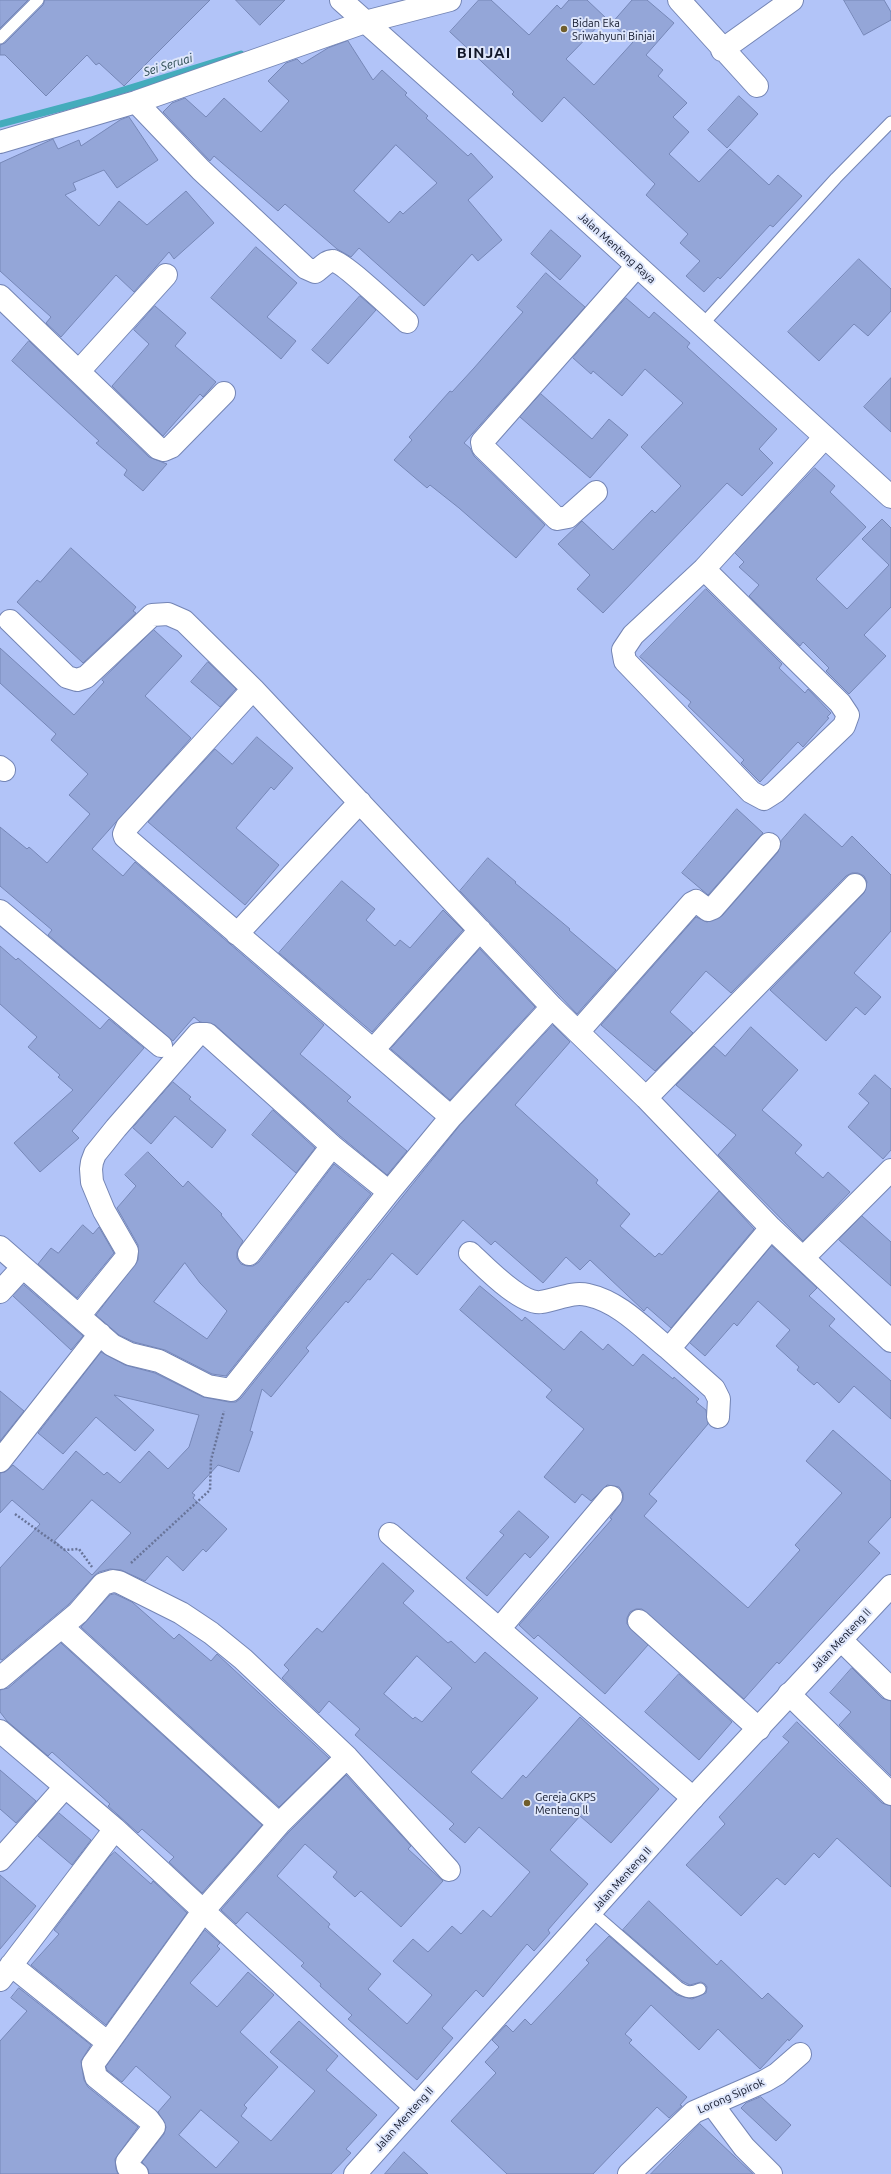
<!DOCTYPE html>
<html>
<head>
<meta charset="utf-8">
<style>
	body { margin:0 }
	canvas { display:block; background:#b2c4f8 }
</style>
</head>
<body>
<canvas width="891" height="2174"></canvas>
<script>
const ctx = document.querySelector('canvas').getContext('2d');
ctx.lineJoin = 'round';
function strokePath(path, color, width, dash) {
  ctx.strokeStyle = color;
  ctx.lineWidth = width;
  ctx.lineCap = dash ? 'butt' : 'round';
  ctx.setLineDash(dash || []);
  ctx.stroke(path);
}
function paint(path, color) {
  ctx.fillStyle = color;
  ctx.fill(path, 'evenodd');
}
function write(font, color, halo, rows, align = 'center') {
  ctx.font = font + ' Ubuntu,sans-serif';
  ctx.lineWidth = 4;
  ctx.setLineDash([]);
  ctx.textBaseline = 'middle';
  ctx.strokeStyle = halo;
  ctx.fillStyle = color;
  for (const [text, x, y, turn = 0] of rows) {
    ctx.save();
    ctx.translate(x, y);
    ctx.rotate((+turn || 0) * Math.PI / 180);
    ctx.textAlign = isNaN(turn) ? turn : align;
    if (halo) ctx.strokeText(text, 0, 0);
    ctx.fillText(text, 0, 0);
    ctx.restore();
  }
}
const stream = new Path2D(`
	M 0,124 L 91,100 L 241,54`);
const building = new Path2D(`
	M 0,0 L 28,0 L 0,28 Z
	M 45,0 L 210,0 L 124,86 L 99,63 L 96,65 L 87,55 L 46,96 L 5,55 L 0,55 L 0,45 L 5,43 L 43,5 Z
	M 236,0 L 285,0 L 260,25 Z
	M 479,0 L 491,0 L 529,35 L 557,5 L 561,9 L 569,0 L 587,0 L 606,18 L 566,59 L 594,85 L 633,42 L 611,24 L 632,0 L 647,0 L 674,23 L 646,55 L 663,70 L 658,76 L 687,103 L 673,117 L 689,132 L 669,154 L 699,182 L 730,149 L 769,185 L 778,175 L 802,196 L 773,227 L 770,225 L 720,279 L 718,277 L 704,292 L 686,276 L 700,261 L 680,243 L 688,234 L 646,195 L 655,184 L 564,97 L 542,122 L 512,94 L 514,92 L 450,32 Z
	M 844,0 L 884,0 L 891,12 L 891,20 L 864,35 Z
	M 348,41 L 373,80 L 382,70 L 407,93 L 405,95 L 428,116 L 426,118 L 468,156 L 471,153 L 493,177 L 468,200 L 502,240 L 478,261 L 472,254 L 424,306 L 359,248 L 351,257 L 337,249 L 285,204 L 278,211 L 214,156 L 210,161 L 163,112 L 172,103 L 185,98 L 206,117 L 224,98 L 261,132 L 289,101 L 268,81 L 286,63 L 297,59 L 302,64 L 328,48 ZM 396,145 L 437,183 L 403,214 L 400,211 L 389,223 L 354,191 Z
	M 739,96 L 758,114 L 727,148 L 708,130 Z
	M 129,117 L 158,160 L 117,188 L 104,170 L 73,183 L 76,190 L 65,195 L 99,226 L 119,201 L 147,225 L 186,191 L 214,223 L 174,259 L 169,252 L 134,292 L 116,275 L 61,337 L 46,323 L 51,317 L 0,271 L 0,163 L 53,139 L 58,149 L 79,140 L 81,146 L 120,120 Z
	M 551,230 L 581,256 L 560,280 L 531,254 Z
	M 256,247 L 297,283 L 267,317 L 296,341 L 281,359 L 211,298 Z
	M 859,259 L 891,289 L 891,311 L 868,336 L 854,324 L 819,361 L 788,332 Z
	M 546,273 L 585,307 L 464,443 L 470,448 L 474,456 L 545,525 L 516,558 L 459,508 L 430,485 L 427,488 L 394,460 L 412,440 L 409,437 L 450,391 L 452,392 L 474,368 L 523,312 L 517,307 Z
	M 360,296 L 376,310 L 328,364 L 312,350 Z
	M 626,298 L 649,318 L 654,312 L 690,343 L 687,347 L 777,429 L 759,449 L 773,463 L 742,496 L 727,483 L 603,613 L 577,589 L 590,575 L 558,544 L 582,521 L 613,550 L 652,510 L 655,513 L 681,486 L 641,447 L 683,403 L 645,369 L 622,396 L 593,371 L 591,374 L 573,358 Z
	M 155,306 L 186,333 L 175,346 L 216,382 L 203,397 L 200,394 L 163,436 L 112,386 L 149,344 L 134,330 Z
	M 29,341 L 149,457 L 167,464 L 143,491 L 124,475 L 127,470 L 96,443 L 99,441 L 12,361 Z
	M 891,378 L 891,432 L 864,407 Z
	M 541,394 L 592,439 L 609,419 L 628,435 L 590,478 L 520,417 Z
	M 815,468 L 835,486 L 830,492 L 866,527 L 816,579 L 847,609 L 889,565 L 862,539 L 882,519 L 891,528 L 891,607 L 864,635 L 886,656 L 849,694 L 826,671 L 829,668 L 803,642 L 800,646 L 749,596 L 759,585 L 739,567 L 744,562 L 735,553 Z
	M 71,548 L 136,607 L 133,611 L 136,613 L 83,663 L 17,602 L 37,580 L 40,582 Z
	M 706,589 L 782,664 L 779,668 L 805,693 L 808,689 L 831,713 L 827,717 L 829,718 L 803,747 L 798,742 L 760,782 L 741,763 L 744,760 L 688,706 L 691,702 L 640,657 Z
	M 154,630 L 182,656 L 145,696 L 191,738 L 92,849 L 123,876 L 135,862 L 324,1025 L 300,1054 L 351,1097 L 347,1101 L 407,1151 L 387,1175 L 340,1136 L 215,1025 L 200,1022 L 194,1017 L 173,1041 L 48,935 L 52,930 L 0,886 L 0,827 L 27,849 L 29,847 L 47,863 L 90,814 L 69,795 L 88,774 L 51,740 L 56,734 L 0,683 L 0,648 L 74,715 L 104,682 L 102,680 Z
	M 208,662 L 236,689 L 220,707 L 191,682 Z
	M 257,737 L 293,768 L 274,790 L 271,787 L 236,828 L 279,865 L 245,905 L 148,822 L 215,749 L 232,764 Z
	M 737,809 L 763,833 L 708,895 L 682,873 Z
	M 805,814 L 842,847 L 852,836 L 891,875 L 891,931 L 854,973 L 881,997 L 865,1015 L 856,1007 L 826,1041 L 770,990 L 864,893 L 867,882 L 864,876 L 858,873 L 852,873 L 846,876 L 731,993 L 706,971 L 670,1012 L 693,1033 L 655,1071 L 601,1025 L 696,917 L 707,922 L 722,916 L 778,852 L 781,841 Z
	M 488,858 L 516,882 L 515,883 L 570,929 L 569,930 L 616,970 L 577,1014 L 460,891 Z
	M 342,881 L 375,909 L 366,920 L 395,946 L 400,940 L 410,948 L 443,910 L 463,930 L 372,1032 L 279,953 Z
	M 0,946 L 16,960 L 18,958 L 100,1029 L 109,1019 L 144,1048 L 72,1131 L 79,1138 L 40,1172 L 14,1143 L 73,1090 L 58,1077 L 60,1075 L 28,1047 L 37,1037 L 0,1004 Z
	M 480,949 L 535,1007 L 450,1100 L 391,1049 Z
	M 553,1025 L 570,1042 L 515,1105 L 598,1180 L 596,1183 L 630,1214 L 620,1226 L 655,1257 L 659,1253 L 662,1255 L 719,1191 L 754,1229 L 671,1328 L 647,1307 L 644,1311 L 590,1260 L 580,1270 L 566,1257 L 543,1283 L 495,1241 L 491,1245 L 463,1220 L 417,1275 L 392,1253 L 370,1280 L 368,1279 L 348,1303 L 346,1301 L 306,1348 L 309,1351 L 271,1397 L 262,1389 L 250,1431 L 253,1432 L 239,1472 L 218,1465 L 192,1493 L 195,1495 L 193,1498 L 227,1529 L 206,1552 L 203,1549 L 183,1571 L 167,1556 L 145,1581 L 121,1570 L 110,1569 L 99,1572 L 94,1576 L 69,1604 L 2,1660 L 0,1659 L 0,1568 L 40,1524 L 12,1500 L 0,1513 L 0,1473 L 5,1472 L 13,1465 L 43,1490 L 76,1451 L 104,1475 L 107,1472 L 120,1483 L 149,1451 L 168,1469 L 189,1447 L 199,1415 L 114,1395 L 154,1430 L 135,1451 L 96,1417 L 63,1454 L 38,1433 L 101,1352 L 125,1365 L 155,1373 L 203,1397 L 229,1402 L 236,1402 L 241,1398 L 460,1125 ZM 92,1500 L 131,1533 L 92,1575 L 55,1541 Z
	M 751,1027 L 798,1070 L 762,1110 L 802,1145 L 795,1153 L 823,1178 L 828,1172 L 850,1192 L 803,1241 L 718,1155 L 736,1135 L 676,1085 L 714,1046 L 725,1056 Z
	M 875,1075 L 891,1089 L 891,1150 L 883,1159 L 848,1127 L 869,1103 L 859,1094 Z
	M 173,1082 L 191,1097 L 189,1099 L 226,1130 L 212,1148 L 175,1116 L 151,1144 L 133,1128 Z
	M 273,1110 L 315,1148 L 296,1173 L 252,1135 Z
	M 148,1152 L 183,1187 L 188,1181 L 222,1214 L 221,1215 L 243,1241 L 237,1252 L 237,1258 L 241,1264 L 247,1266 L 253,1266 L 259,1262 L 334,1164 L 371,1194 L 226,1376 L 212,1374 L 165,1350 L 134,1342 L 119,1335 L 96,1315 L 138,1260 L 138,1245 L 117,1208 L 136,1186 L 125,1175 ZM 185,1263 L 200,1283 L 227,1311 L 207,1339 L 154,1302 Z
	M 862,1216 L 891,1242 L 891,1286 L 839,1240 Z
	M 83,1225 L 93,1234 L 99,1227 L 114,1253 L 77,1298 L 38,1264 L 51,1248 L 58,1253 Z
	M 772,1246 L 817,1288 L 809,1296 L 835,1319 L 829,1326 L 891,1381 L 891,1419 L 854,1386 L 839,1403 L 817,1382 L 814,1385 L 797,1370 L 799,1367 L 776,1346 L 790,1330 L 758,1301 L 737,1326 L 734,1323 L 705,1356 L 690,1343 Z
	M 24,1285 L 83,1336 L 71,1350 L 13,1296 Z
	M 480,1286 L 522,1321 L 525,1317 L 564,1350 L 581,1331 L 603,1350 L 608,1344 L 633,1366 L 643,1354 L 673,1379 L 674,1377 L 699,1399 L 696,1402 L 706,1410 L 708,1424 L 649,1494 L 657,1501 L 644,1516 L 748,1608 L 800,1550 L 795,1545 L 842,1493 L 806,1461 L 833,1430 L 891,1481 L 891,1517 L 868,1542 L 880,1553 L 779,1664 L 777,1662 L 744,1699 L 642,1609 L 636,1609 L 630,1612 L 627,1618 L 627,1624 L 648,1645 L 605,1694 L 538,1635 L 534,1639 L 519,1625 L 612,1519 L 610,1518 L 623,1500 L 623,1493 L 619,1487 L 607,1485 L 591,1501 L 582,1494 L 575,1503 L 544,1477 L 584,1429 L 546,1397 L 552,1390 L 460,1310 Z
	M 0,1391 L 24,1411 L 0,1441 Z
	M 519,1511 L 549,1537 L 530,1558 L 525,1553 L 487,1596 L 466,1578 L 504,1535 L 500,1532 Z
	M 383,1563 L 414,1591 L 403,1603 L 448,1643 L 451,1641 L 475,1663 L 485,1652 L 538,1698 L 471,1772 L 502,1799 L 523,1775 L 526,1778 L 580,1717 L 659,1789 L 611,1843 L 580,1816 L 550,1850 L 588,1884 L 548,1930 L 550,1933 L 534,1951 L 527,1944 L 483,1997 L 476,1990 L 442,2028 L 453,2038 L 417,2080 L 348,2019 L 352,2015 L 320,1986 L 321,1984 L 301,1966 L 304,1963 L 247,1912 L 236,1924 L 221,1910 L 288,1833 L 346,1775 L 411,1846 L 408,1849 L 443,1881 L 401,1927 L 361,1891 L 355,1897 L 333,1877 L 337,1872 L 305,1844 L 277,1876 L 330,1924 L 328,1927 L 381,1974 L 368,1989 L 407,2024 L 432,1995 L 393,1961 L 413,1939 L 428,1952 L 452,1926 L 461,1934 L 483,1910 L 491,1917 L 530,1872 L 479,1827 L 465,1843 L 449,1829 L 454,1824 L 355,1735 L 360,1729 L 329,1701 L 319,1713 L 282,1678 L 289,1670 L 284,1665 L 317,1628 L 322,1632 ZM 417,1656 L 452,1688 L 422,1722 L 415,1717 L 413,1719 L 384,1694 Z
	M 115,1594 L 132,1602 L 174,1639 L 179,1634 L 211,1661 L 217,1654 L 329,1758 L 279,1807 L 81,1627 L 110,1595 Z
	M 61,1643 L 262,1825 L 202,1893 L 169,1862 L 174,1857 L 142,1829 L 138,1833 L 108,1806 L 110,1804 L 52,1752 L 48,1756 L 7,1721 L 0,1712 L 0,1690 L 8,1688 Z
	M 852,1668 L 882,1698 L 891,1701 L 891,1776 L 839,1725 L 851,1712 L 830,1693 Z
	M 679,1674 L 732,1722 L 699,1760 L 645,1712 Z
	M 797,1722 L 882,1803 L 891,1806 L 891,1887 L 837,1838 L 819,1858 L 814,1853 L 785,1885 L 777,1878 L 741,1916 L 686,1865 L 725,1824 L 719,1817 L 789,1742 L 783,1737 Z
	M 0,1770 L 36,1801 L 16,1823 L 0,1809 Z
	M 59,1813 L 91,1840 L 72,1865 L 38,1836 Z
	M 115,1852 L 151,1884 L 153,1881 L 187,1913 L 106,2025 L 31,1965 L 59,1934 L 54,1930 L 109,1857 Z
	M 0,1875 L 36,1906 L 0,1949 Z
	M 649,1901 L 717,1965 L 721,1960 L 762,1999 L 768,1993 L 803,2026 L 789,2041 L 788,2039 L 760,2069 L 718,2029 L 699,2050 L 651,2005 L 625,2034 L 632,2040 L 629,2043 L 687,2097 L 680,2105 L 682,2106 L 669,2118 L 657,2107 L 593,2174 L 507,2174 L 451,2121 L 496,2073 L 485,2062 L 499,2047 L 492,2040 L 506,2025 L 513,2032 L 525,2019 L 531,2025 L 589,1963 L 586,1960 L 609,1936 L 677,1995 L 692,1999 L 706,1993 L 707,1987 L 705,1984 L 701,1982 L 690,1985 L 682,1981 L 623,1930 Z
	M 205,1930 L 220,1943 L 217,1946 L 220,1949 L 190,1983 L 217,2007 L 248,1972 L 274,1995 L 240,2032 L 278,2067 L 244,2105 L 247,2108 L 241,2116 L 271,2141 L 315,2091 L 270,2052 L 299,2021 L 338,2056 L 326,2070 L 377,2115 L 346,2149 L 351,2153 L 331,2174 L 149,2174 L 148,2169 L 142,2162 L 164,2134 L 166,2127 L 158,2112 L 171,2097 L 136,2066 L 122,2082 L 107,2070 L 106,2067 ZM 201,2110 L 239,2142 L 216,2168 L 179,2135 Z
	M 19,1988 L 91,2045 L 81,2061 L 84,2080 L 88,2087 L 138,2127 L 115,2159 L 116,2169 L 118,2174 L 0,2174 L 0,2041 L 27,2011 L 11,1998 Z
	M 761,2097 L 791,2125 L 776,2141 L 741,2108 L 746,2103 Z
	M 700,2124 L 753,2174 L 651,2174 Z
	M 404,2152 L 428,2174 L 385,2174 Z`);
const path = new Path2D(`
	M 15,1514 L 65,1550 L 79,1549 L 92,1567
	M 131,1563 L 210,1490 L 211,1460 L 224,1411`);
const service = new Path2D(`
	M 0,38 L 38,0
	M 702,325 L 836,178 L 891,122
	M 592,1912 L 678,1987 C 687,1993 691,1993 700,1989`);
const minor = new Path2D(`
	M 679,0 L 757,86
	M 722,50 L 792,0
	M 136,102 L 201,170 L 306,268 L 315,272 C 320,269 327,260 333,261 C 343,262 396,312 407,322
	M 0,142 L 136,102 L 365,22
	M 0,296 L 158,448 L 164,450 L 171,447 L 224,393
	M 79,371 L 166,275
	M 596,492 L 568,517 L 557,519 L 483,447 L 482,442 L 637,266
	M 704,569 L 840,703 L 848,715 L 844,726 L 775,792 L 764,799 L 751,792 L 625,661 L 623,650 L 633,635 L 704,569 L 825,437
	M 10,621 L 67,677 L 77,680 L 86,677 L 152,615 L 168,614 L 184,621 L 253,689 L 552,1007 L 646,1098 L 771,1228 L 891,1341
	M 253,689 L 127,827 L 124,834 L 125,837 L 451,1117
	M 0,767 L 4,770
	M 0,911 L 161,1046
	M 237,934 L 360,802
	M 579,1031 L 692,903 L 696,901 L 708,910 L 713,908 L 769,844
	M 373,1050 L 480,930
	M 646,1098 L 855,885
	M 0,1247 L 112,1345 L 130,1354 L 159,1361 L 208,1386 L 231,1390 L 389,1192 L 451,1117 L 552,1007
	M 470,1253 C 484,1266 521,1305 541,1302 C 557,1300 572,1291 588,1295 C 620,1302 644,1329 669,1349 L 771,1228
	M 249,1254 L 332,1146
	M 803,1258 L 891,1170
	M 0,1292 L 23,1267
	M 79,1316 L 126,1258 L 127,1251 L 104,1211 L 92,1182 L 91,1169 L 92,1162 L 95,1154 L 116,1128 L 198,1034 L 207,1034 L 332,1146 L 389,1192
	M 669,1349 L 714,1389 L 719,1399 L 718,1417
	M 0,1461 L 100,1334
	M 390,1534 L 693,1798
	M 639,1621 L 759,1729
	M 62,1627 L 279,1824
	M 500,1628 L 611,1497
	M 841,1640 L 891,1689
	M 0,1678 L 78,1613 L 103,1584 L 113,1581 L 119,1582 L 181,1613 L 211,1633 L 243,1659 L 347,1757 L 449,1870
	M 789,1694 L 891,1794
	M 0,1731 L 115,1829 L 415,2107
	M 0,1860 L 65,1787
	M 11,1965 L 108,2043
	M 0,1980 L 115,1829
	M 712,2104 L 744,2147 L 771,2174
	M 137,2174 L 128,2167 L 127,2162 L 154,2127 L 148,2119 L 96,2077 L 93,2064 L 204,1910 L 279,1824 L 347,1757
	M 629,2174 L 694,2112 L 765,2081 L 777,2074 L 800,2054`);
const tertiary = new Path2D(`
	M 341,0 L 523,162 L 891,497
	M 365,22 L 450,0
	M 355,2174 L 693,1798 L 891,1586`);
const markers = [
	[564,29,4,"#705e2c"],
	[527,1803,4,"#705e2c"]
];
const poiNames = [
	["Bidan Eka",572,23],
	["Sriwahyuni Binjai",572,36],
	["Gereja GKPS",535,1797],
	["Menteng ll",535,1810]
];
const streetNames = [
	["Jalan Menteng Raya",617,248,42],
	["Jalan Menteng II",841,1640,-47],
	["Jalan Menteng II",622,1879,-48],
	["Lorong Sipirok",731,2096,-24],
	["Jalan Menteng II",404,2119,-48]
];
const waterNames = [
	["Sei Seruai",168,65,-17]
];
const districtNames = [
	["BINJAI",484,53]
];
strokePath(stream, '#44acbc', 7);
paint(building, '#94a6d8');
strokePath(building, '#7687b7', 1);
strokePath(service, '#7485b5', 13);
strokePath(minor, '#7485b5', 24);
strokePath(tertiary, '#7485b5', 24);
strokePath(path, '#687499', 2.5, [2, 2]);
strokePath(service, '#fff', 11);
strokePath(minor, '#fff', 22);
strokePath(tertiary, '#fff', 22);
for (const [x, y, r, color] of markers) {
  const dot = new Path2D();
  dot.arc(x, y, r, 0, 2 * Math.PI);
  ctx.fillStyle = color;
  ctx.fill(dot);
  strokePath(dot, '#dee6fb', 1.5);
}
write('11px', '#11172a', '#dee6fb', poiNames, 'left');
write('11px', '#11172a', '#dee6fb', streetNames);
write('italic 12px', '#2a494f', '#dee6fb', waterNames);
ctx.letterSpacing = '1px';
write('bold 15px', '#11172a', '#dee6fb', districtNames);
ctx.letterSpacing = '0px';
</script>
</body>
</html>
